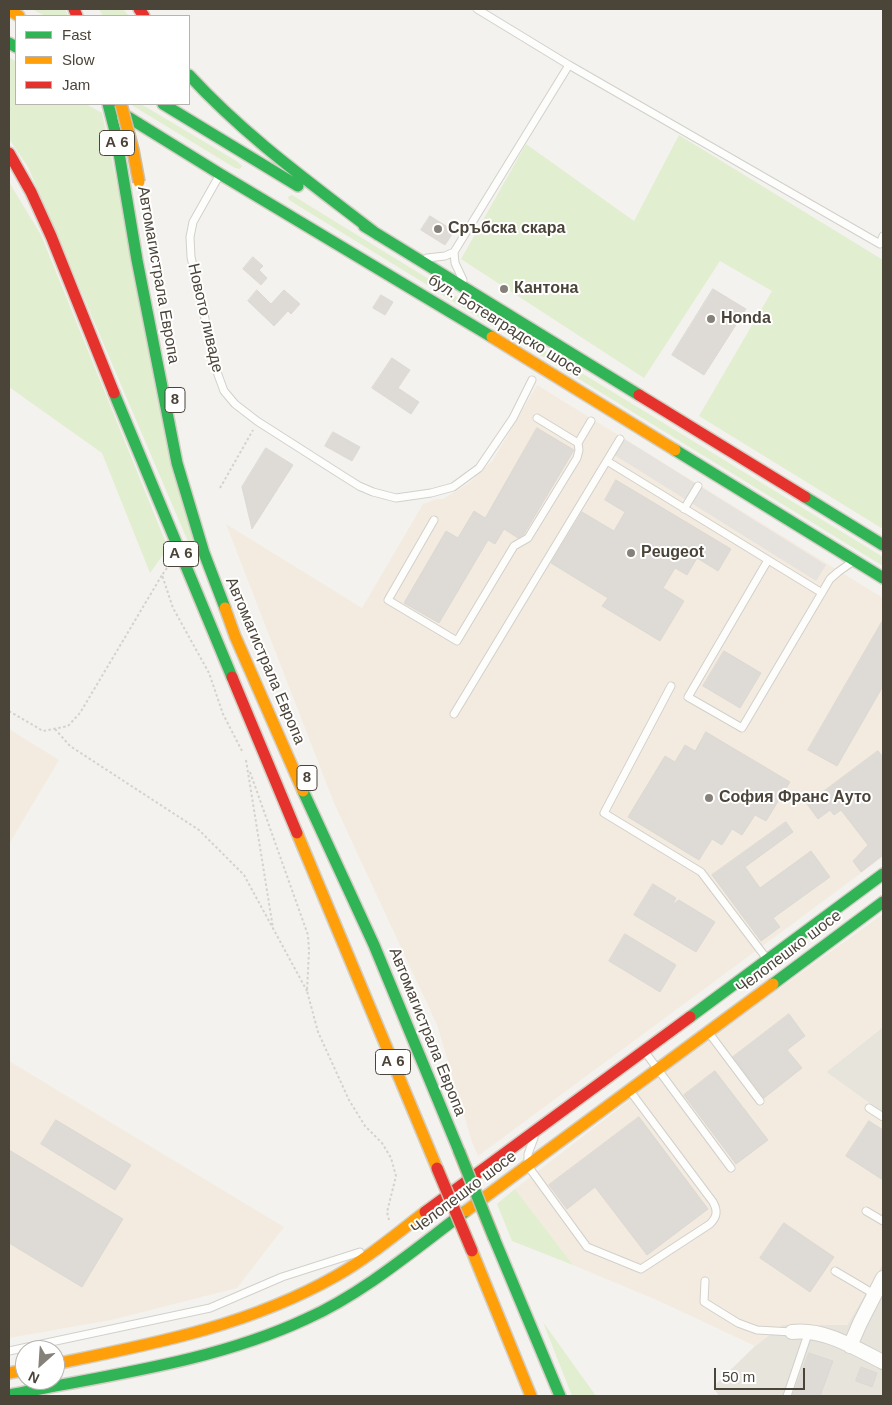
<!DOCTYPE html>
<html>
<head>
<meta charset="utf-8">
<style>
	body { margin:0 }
	#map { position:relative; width:892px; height:1405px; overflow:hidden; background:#f4f2ee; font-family:Arial,sans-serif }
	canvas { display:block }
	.frame { position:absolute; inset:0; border:10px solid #4b4439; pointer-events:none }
	.legend { position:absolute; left:15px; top:15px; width:175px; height:90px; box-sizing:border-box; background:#fff; border:1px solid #b7b4b0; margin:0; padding:6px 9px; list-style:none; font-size:15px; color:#4b4439 }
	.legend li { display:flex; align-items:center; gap:10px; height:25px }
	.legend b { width:25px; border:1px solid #b7b4b0 }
	.north { position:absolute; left:15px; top:1340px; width:50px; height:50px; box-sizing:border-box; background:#fff; border:1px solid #b7b4b0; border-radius:50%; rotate:206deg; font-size:14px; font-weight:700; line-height:20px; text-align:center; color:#4b4439 }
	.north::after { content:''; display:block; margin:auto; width:18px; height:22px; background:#868178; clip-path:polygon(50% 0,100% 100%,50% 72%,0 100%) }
	.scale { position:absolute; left:714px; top:1368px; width:91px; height:22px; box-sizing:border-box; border:2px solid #4b4439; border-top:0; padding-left:6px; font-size:15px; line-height:18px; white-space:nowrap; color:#4b4439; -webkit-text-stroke:4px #fff; paint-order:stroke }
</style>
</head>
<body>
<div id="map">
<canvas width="892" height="1405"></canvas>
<div class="frame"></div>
<ul class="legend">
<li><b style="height:6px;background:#30b455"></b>Fast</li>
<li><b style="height:6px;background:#ff9f0a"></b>Slow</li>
<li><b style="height:6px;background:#e5322d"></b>Jam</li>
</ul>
<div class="north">N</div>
<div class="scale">50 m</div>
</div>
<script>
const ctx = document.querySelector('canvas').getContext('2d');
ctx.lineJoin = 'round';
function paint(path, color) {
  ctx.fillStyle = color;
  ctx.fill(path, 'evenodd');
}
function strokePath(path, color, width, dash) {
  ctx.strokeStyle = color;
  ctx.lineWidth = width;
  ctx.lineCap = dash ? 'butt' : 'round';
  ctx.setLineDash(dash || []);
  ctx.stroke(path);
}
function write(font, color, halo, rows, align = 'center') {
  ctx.font = font + ' Arial,sans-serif';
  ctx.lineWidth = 4;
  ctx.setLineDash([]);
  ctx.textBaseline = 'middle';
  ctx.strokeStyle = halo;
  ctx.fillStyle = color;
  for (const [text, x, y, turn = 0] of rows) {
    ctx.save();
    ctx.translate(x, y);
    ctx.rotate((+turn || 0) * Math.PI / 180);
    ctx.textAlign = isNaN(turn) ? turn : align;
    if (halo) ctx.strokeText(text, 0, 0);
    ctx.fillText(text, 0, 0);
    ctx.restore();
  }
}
const residential = new Path2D(`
	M 883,1027 L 883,1113 L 826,1072 Z
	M 883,1263 L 883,1396 L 719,1396 L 713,1387 L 755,1346 L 782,1325 L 847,1325 Z`);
const commercial = new Path2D(`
	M 537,385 L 883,598 L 883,857 L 478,1156 L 472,1142 L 437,1025 L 334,803 L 226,524 L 362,608 L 423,504 L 436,499 L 443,499 L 469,483 L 493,460 Z
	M 9,729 L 59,760 L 9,844 Z
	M 883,914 L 883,1027 L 826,1072 L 883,1113 L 883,1263 L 847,1325 L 782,1325 L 755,1346 L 659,1301 L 573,1265 L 515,1189 L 698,1047 Z
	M 9,1061 L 284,1227 L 237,1288 L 111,1320 L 9,1338 Z`);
const green = new Path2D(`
	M 32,9 L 65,9 L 68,16 L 45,16 Z
	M 99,9 L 123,9 L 129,16 L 103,16 Z
	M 9,57 L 16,62 L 16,104 L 86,104 L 102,113 L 198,565 L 28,167 L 9,139 Z
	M 130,104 L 141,104 L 238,162 L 242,166 L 240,169 L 235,168 Z
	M 679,135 L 883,260 L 883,529 L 699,416 L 772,291 L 720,261 L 644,378 L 461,259 L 526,144 L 634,221 Z
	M 9,182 L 41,235 L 168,548 L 150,573 L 102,453 L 9,387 Z
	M 292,195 L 432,281 L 429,286 L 289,200 L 288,197 Z
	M 439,286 L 883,557 L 883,566 L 436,291 Z
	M 515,1189 L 573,1265 L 512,1241 L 497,1204 Z
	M 543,1322 L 596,1396 L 572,1396 Z`);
const parking = new Path2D(`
	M 618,435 L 826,565 L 816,581 L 608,451 Z`);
const building = new Path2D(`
	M 430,216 L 454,231 L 445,245 L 421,230 Z
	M 253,257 L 263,266 L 259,270 L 267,278 L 261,285 L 243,269 Z
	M 713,289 L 746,309 L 704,375 L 672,355 Z
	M 257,290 L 271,304 L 284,290 L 300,304 L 291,314 L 288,311 L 274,326 L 248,301 Z
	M 381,295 L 393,302 L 385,315 L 373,308 Z
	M 392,358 L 410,370 L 398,388 L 419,402 L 411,414 L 372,388 Z
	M 537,428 L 574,450 L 524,534 L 518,538 L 504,529 L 495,544 L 488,540 L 439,623 L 404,603 L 446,531 L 458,538 L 474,511 L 485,518 Z
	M 333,432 L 360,447 L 352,461 L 325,446 Z
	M 266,448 L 293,465 L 252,529 L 242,487 Z
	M 616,480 L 731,549 L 718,571 L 697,558 L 687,575 L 675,568 L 663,588 L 684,601 L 660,641 L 602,606 L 608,598 L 551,563 L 582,512 L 614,531 L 625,512 L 605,500 Z
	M 883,620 L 883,686 L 837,766 L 808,750 Z
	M 724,651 L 761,673 L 740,708 L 703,686 Z
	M 706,732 L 790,782 L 766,821 L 755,815 L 742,835 L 732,829 L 722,845 L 712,839 L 699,860 L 628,817 L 665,756 L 675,762 L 685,745 L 695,751 Z
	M 878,751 L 883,757 L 883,855 L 861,872 L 853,861 L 868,845 L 841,810 L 834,815 L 830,810 L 818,819 L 807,804 Z
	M 786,822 L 793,832 L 745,867 L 760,888 L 811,851 L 830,877 L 773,918 L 780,927 L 761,941 L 712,875 Z
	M 653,884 L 676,898 L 672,905 L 679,900 L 715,922 L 696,952 L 634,915 Z
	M 625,934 L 676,965 L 660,992 L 609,961 Z
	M 789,1014 L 805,1036 L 787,1050 L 802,1068 L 764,1098 L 733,1057 Z
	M 715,1071 L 768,1140 L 736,1164 L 684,1095 Z
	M 639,1117 L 708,1209 L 647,1255 L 595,1187 L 567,1209 L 549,1185 Z
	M 56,1120 L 131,1165 L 115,1190 L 41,1144 Z
	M 869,1121 L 883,1130 L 883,1180 L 846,1156 Z
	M 9,1150 L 123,1219 L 82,1287 L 9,1243 Z
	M 784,1223 L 834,1257 L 810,1292 L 760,1258 Z
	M 809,1353 L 833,1361 L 820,1396 L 793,1396 Z
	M 861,1367 L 877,1373 L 872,1387 L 856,1381 Z`);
const path = new Path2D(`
	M 220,488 L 253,430
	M 167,568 L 162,575 L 173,608 L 209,673 L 223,714 L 242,751
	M 9,711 L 43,731 L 68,726 L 80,713 L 162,575
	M 55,729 L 70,746 L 199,830 L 244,875 L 307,991
	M 246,760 L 273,928
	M 250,772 L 308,935 L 309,951 L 307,991 L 318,1032 L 349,1100 L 365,1126 L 382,1143 L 391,1158 L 396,1176 L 387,1212 L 389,1220`);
const lane = new Path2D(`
	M 477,9 L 569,65 L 880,244 L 883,236
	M 219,176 L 193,222 L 190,237 L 191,257 L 217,372 L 224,391 L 235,404 L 257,421 L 340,474 L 359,486 L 373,492 L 396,498 L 431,493 L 453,487 L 479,468 L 513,418 L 532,380
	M 454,252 L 455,263 L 463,280
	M 427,258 L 445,256 L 454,252 L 569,65
	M 537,418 L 578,443 L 591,421
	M 607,461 L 822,593
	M 684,509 L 698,486
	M 434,520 L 388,600 L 457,641 L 514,546 L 528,538 L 577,458 L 579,450 L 578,443
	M 768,560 L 688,697 L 742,728 L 830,579 L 838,572 L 852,562
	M 671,686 L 604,813 L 701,872 L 767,959
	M 454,714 L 620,439
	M 709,1033 L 760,1101
	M 645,1052 L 731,1168
	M 869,1108 L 883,1117
	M 534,1138 L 528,1154 L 528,1166 L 587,1247 L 641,1269 L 710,1224 C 717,1217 718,1211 713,1202 L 630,1091
	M 866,1211 L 883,1221
	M 835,1271 L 874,1294
	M 705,1281 L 704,1302 L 738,1323 L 757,1330 L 792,1332
	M 9,1351 L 210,1308 L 282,1277 L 360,1252
	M 787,1396 L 809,1331`);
const street = new Path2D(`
	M 792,1332 C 824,1328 855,1348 883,1362
	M 850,1346 L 860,1323 L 883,1278`);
const fast = new Path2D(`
	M 9,43 L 16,47
	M 189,75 C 246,137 312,184 378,235
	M 108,104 L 116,135 L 137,260 L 177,463 L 204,553 L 225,608
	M 163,104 L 298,186
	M 115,109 L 220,174 L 492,337
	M 364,226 L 639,395
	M 114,393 L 232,677
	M 675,450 L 883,578
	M 805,497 L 883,545
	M 303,791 L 374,945 L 459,1151
	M 773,984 L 883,902
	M 690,1017 L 883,874
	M 494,1238 L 560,1396
	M 9,1395 C 108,1375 214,1362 306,1319 C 364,1293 415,1249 466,1211`);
const slow = new Path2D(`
	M 9,10 L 19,16
	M 492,337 L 675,450
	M 225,608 L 235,636 L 303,791
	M 297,833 L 437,1168
	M 466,1211 L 773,984
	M 472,1251 L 531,1396
	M 55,1364 C 153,1344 248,1326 336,1276 C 368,1258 396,1234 425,1212
	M 9,1373 L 25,1370`);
const jam = new Path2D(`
	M 74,9 L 77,16
	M 139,9 L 144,16
	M 9,153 L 31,192 L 51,236 L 114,393
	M 639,395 L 805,497
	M 232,677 L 297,833
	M 425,1212 L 690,1017`);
const fastBridge = new Path2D(`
	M 459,1151 L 494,1238`);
const slowBridge = new Path2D(`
	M 121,104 L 133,150 L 139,182`);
const jamBridge = new Path2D(`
	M 437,1168 L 472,1251`);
const markers = [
	[438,229,5,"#868178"],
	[504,289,5,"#868178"],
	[711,319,5,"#868178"],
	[631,553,5,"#868178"],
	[709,798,5,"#868178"]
];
const shields = [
	[117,143,35],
	[175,400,20],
	[181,554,35],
	[307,778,20],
	[393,1062,35]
];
const shieldNames = [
	["A 6",117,143],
	["8",175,400],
	["A 6",181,554],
	["8",307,778],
	["A 6",393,1062]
];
const poiNames = [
	["Сръбска скара",448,229],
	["Кантона",514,289],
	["Honda",721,319],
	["Peugeot",641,553],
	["София Франс Ауто",719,798]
];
const streetNames = [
	["Автомагистрала Европа",158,275,80],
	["Новото ливаде",205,318,77],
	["бул. Ботевградско шосе",505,326,32],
	["Автомагистрала Европа",265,661,67],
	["Челопешко шосе",789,952,-37],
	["Автомагистрала Европа",427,1032,68],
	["Челопешко шосе",464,1193,-37]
];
paint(residential, '#e7e4dc');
paint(commercial, '#f3ebdf');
paint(green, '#e1eecf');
paint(parking, '#e6e3df');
paint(building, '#dedbd6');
strokePath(building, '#dcd9d4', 1);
strokePath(lane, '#d2d0cb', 9);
strokePath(street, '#d2d0cb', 16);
strokePath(fast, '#d3cfc5', 14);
strokePath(slow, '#d3cfc5', 14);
strokePath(jam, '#d3cfc5', 14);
strokePath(path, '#d3d2cc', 2, [2.5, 2.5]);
strokePath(lane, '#fdfdfc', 7);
strokePath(street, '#fdfdfc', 14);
strokePath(fast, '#30b455', 11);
strokePath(slow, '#ff9f0a', 11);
strokePath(jam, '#e5322d', 11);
strokePath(fastBridge, '#ccbfa9', 14, []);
strokePath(slowBridge, '#ccbfa9', 14, []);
strokePath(jamBridge, '#ccbfa9', 14, []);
strokePath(fastBridge, '#30b455', 11);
strokePath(slowBridge, '#ff9f0a', 11);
strokePath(jamBridge, '#e5322d', 11);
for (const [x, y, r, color] of markers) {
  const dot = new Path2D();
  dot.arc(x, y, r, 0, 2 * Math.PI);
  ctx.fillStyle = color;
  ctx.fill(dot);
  strokePath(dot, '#fff', 2);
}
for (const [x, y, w] of shields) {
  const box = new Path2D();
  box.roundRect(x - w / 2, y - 12.5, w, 25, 4);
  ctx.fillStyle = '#fff';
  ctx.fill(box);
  strokePath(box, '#4b4439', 1);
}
write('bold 15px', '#4b4439', null, shieldNames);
write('bold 16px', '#4b4439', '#fff', poiNames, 'left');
write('16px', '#4b4439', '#fff', streetNames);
</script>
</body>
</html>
